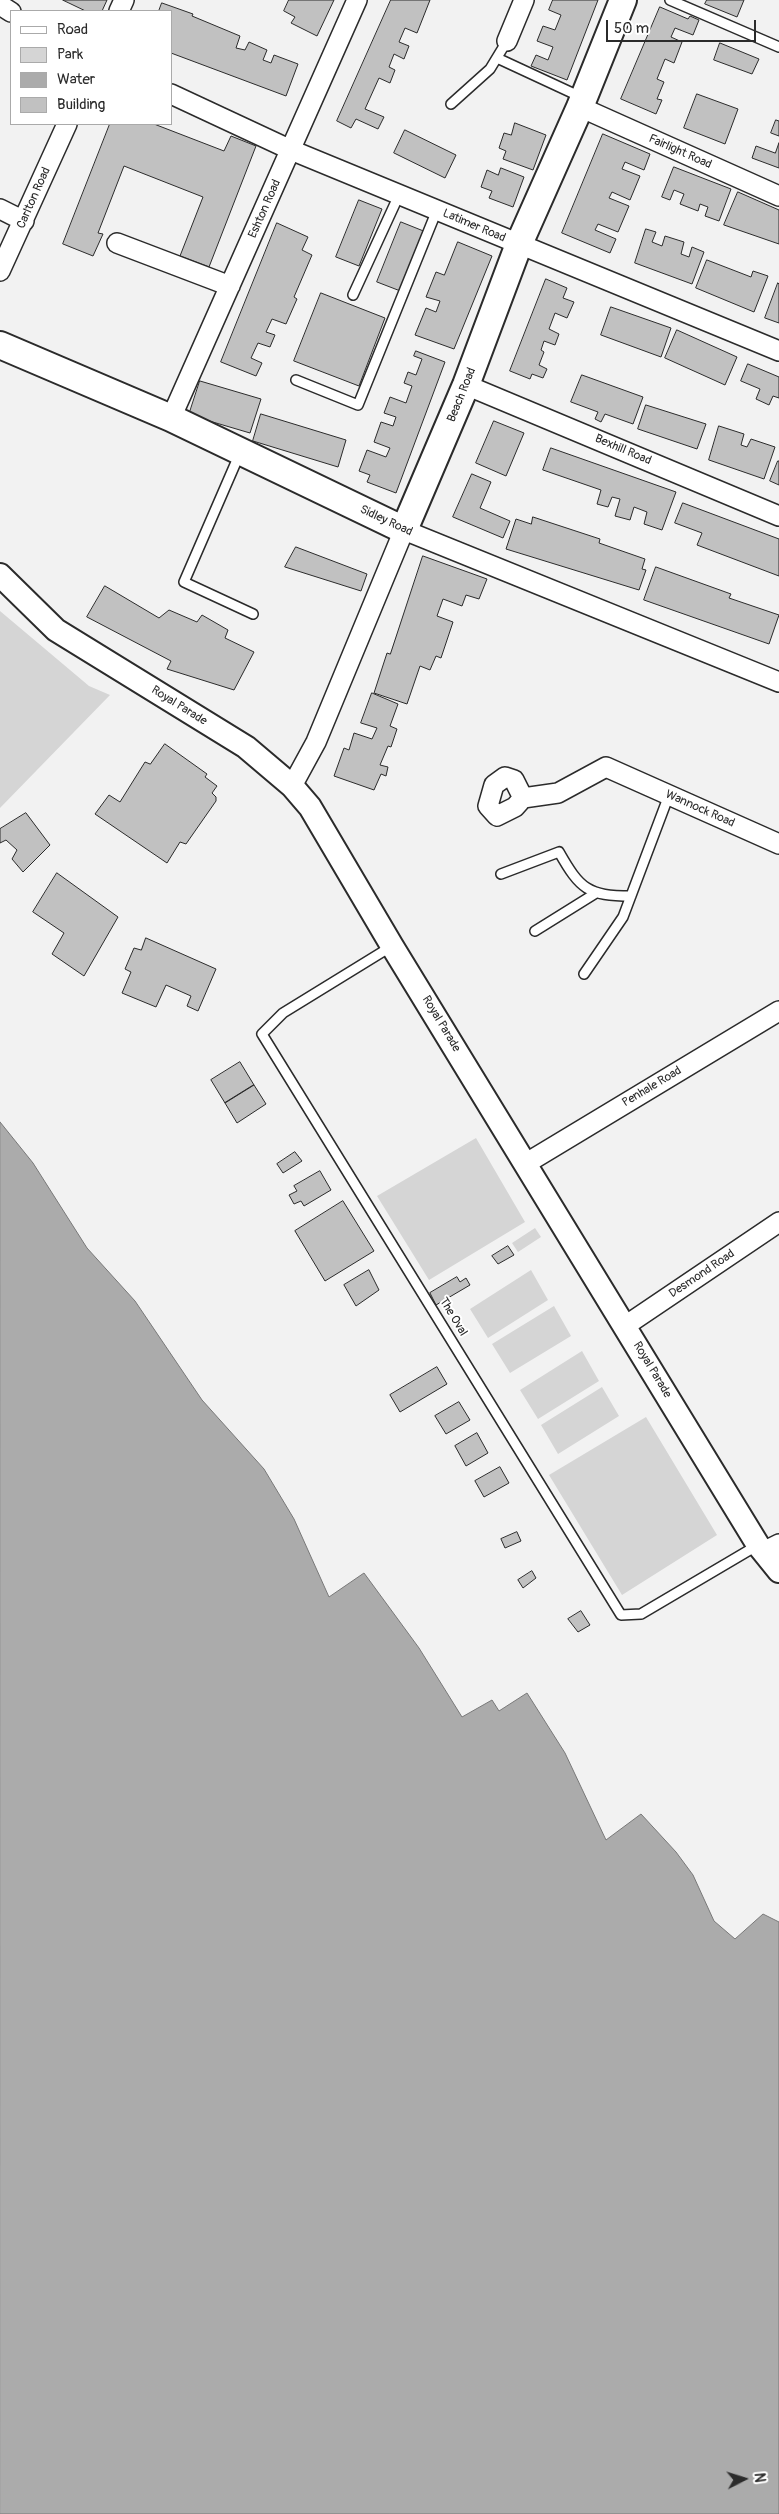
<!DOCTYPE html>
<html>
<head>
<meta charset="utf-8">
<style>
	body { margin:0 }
	#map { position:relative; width:779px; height:2514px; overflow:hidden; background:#f2f2f2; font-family:Pangolin,sans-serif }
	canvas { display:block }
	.legend { position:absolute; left:10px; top:10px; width:162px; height:115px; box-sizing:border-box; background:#fff; border:1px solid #aaa; margin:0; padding:6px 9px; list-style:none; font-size:15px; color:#2b2b2b }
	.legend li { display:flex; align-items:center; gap:10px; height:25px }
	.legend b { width:25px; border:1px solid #aaa }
	.north { position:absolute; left:719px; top:2454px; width:50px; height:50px; -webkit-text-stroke:4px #fff; paint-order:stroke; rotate:85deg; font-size:14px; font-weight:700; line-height:20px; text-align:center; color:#2b2b2b }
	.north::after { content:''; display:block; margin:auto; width:18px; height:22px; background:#2b2b2b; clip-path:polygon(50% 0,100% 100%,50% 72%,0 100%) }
	.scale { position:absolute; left:606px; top:20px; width:150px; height:22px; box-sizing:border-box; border:2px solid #2b2b2b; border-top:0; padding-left:6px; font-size:15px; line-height:18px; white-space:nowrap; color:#2b2b2b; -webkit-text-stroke:4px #fff; paint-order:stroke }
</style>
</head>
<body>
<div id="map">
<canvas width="779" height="2514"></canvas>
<ul class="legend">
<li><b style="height:6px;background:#fff"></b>Road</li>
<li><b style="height:14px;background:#d5d5d5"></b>Park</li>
<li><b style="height:14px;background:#ababab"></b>Water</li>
<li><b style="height:14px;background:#c1c1c1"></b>Building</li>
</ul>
<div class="north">N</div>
<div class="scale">50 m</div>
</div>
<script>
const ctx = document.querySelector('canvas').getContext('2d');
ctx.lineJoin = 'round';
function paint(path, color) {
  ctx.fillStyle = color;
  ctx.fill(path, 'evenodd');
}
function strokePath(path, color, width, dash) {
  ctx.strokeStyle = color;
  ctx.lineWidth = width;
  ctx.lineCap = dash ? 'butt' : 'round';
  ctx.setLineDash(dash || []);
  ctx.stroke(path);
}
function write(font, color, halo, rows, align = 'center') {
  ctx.font = font + ' Pangolin,sans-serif';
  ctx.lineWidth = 4;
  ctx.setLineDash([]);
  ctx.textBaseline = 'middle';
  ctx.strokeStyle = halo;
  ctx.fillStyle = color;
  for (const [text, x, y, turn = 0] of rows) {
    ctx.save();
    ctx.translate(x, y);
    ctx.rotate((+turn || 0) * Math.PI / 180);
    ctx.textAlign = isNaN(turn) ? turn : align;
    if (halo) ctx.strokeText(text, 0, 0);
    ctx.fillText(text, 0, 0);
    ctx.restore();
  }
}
const green = new Path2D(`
	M 0,611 L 89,686 L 110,695 L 0,808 Z
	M 476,1138 L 525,1222 L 429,1280 L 377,1196 Z
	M 535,1228 L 541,1237 L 518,1252 L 512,1243 Z
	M 531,1270 L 548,1300 L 488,1338 L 470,1309 Z
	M 554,1306 L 571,1336 L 510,1373 L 492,1344 Z
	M 582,1351 L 599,1381 L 538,1419 L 520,1390 Z
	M 602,1387 L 619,1416 L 558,1454 L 541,1425 Z
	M 646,1417 L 717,1535 L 622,1595 L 549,1475 Z`);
const water = new Path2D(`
	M 0,1122 L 33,1163 L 87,1248 L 135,1301 L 202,1400 L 264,1469 L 294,1519 L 329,1597 L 364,1573 L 419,1648 L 462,1717 L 492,1700 L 499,1711 L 527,1693 L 565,1753 L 606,1840 L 641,1814 L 676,1852 L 693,1875 L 714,1921 L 735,1939 L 763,1914 L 779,1922 L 779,2514 L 0,2514 Z`);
const building = new Path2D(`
	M 63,0 L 107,0 L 102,11 L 86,11 Z
	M 289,0 L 334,0 L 317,36 L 291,23 L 295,17 L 284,11 Z
	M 391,0 L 430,0 L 417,33 L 405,28 L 399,42 L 409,46 L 404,59 L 394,54 L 389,67 L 395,70 L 390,83 L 379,78 L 365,109 L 384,117 L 378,129 L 356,119 L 351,128 L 337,121 Z
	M 553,0 L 598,0 L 567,80 L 531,66 L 536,55 L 548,60 L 553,47 L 537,41 L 543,26 L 555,30 L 561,15 L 549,10 Z
	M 707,0 L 744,0 L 737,17 L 705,4 Z
	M 162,3 L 193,14 L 192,16 L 240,36 L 236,48 L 245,50 L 249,42 L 267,50 L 263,60 L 271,63 L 274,55 L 298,64 L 286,96 L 171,53 L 171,11 L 159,11 Z
	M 660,7 L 688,19 L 690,16 L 699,20 L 693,35 L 675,28 L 671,37 L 682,42 L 674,63 L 665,59 L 657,79 L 664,82 L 657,99 L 662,100 L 656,114 L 621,99 Z
	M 720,43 L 759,59 L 752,74 L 714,60 Z
	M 697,94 L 738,109 L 725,144 L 684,128 Z
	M 776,120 L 779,121 L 779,136 L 771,133 Z
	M 515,123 L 546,135 L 533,170 L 503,159 L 506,151 L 499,148 L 504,133 L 511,135 Z
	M 110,124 L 154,124 L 224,151 L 231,136 L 256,146 L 209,267 L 180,256 L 203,197 L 124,166 L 98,233 L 103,234 L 93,256 L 63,244 Z
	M 405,130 L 456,155 L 445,178 L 394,153 Z
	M 603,134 L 650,154 L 644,170 L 625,162 L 622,169 L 640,176 L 630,200 L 612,192 L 609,198 L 629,206 L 618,232 L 598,224 L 595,230 L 616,239 L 610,253 L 562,233 Z
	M 779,143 L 779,168 L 752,158 L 756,146 L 775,153 Z
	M 674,167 L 731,189 L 719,221 L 705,216 L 708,207 L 700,204 L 698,211 L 680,204 L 684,194 L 674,190 L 670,200 L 662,197 Z
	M 501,168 L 524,177 L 513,207 L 489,198 L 492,191 L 481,187 L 487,170 L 498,175 Z
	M 738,192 L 779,210 L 779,244 L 724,225 Z
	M 359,200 L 382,209 L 359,266 L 336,257 Z
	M 401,222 L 426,232 L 403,292 L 377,282 Z
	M 277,223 L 308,237 L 302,250 L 312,255 L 294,297 L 297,299 L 286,324 L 272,319 L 266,332 L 275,335 L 270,347 L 258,343 L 251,358 L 262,363 L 256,376 L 221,362 Z
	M 646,229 L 656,232 L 652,242 L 662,246 L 665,236 L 684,242 L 681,254 L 689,257 L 692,247 L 704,252 L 692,284 L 635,263 Z
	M 458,242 L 492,256 L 454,349 L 415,335 L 426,308 L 436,312 L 440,301 L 426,297 L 436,272 L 444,275 Z
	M 707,260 L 751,277 L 753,271 L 768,276 L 754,312 L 696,288 Z
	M 546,279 L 567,288 L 563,298 L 574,302 L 567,318 L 555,313 L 549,329 L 559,334 L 555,345 L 544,341 L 541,350 L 544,352 L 539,365 L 547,369 L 543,378 L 532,374 L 530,379 L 510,371 Z
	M 778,283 L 779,284 L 779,323 L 765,318 Z
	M 321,293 L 385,318 L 359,386 L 294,361 Z
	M 611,307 L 671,328 L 661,357 L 601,335 Z
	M 677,330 L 737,357 L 725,385 L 665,358 Z
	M 416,351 L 445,362 L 396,493 L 367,482 L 370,475 L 359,471 L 367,450 L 386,457 L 390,448 L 374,442 L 381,422 L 393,426 L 396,417 L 384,413 L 390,397 L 406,403 L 412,386 L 404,383 L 408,372 L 416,375 L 422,359 L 414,356 Z
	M 748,364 L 779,377 L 779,398 L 773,396 L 769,405 L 756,399 L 760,389 L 741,381 Z
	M 582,375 L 643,397 L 633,424 L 605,414 L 601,422 L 595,419 L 598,412 L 571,402 Z
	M 200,381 L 261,399 L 250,433 L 189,415 Z
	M 646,405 L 706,424 L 697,449 L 638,429 Z
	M 261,414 L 346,440 L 338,467 L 253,441 Z
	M 494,421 L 524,433 L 506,476 L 476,463 Z
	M 719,426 L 744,434 L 741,445 L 747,447 L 751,439 L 775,447 L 764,479 L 709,460 Z
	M 551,448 L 676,492 L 662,530 L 644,524 L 647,512 L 634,507 L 630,520 L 615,516 L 620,499 L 612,497 L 608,507 L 597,504 L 601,490 L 543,470 Z
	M 778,461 L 779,461 L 779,485 L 770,481 Z
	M 472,474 L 491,482 L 480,508 L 510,521 L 503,538 L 453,517 Z
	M 683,503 L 779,539 L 779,576 L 697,545 L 702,533 L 675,523 Z
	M 533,517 L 600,539 L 599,543 L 645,559 L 642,569 L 646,570 L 639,590 L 506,549 L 516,519 L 531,524 Z
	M 296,547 L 367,574 L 361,591 L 285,567 Z
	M 423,556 L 487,579 L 479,599 L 466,595 L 462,606 L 443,599 L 437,616 L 453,622 L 441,658 L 436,656 L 430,670 L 420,666 L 407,704 L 374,693 L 387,653 L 390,654 Z
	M 656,567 L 731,594 L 729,598 L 779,615 L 769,644 L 644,600 Z
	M 105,586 L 159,618 L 169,610 L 197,622 L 202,615 L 228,630 L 225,638 L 254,652 L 234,690 L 167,669 L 171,661 L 87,617 Z
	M 372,693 L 398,704 L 390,726 L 397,729 L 391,747 L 388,746 L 380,765 L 388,767 L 386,776 L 381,774 L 374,790 L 334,776 L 344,748 L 349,750 L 354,733 L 372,739 L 377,728 L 361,723 Z
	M 165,744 L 207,774 L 205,777 L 217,786 L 212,793 L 216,797 L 216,801 L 186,844 L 180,842 L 167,863 L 95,814 L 109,795 L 120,802 L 145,762 L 150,764 Z
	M 26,813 L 50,845 L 23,872 L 12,859 L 17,850 L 6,840 L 0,843 L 0,829 Z
	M 57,873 L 118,917 L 84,976 L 52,954 L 64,933 L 33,912 Z
	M 146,938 L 216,969 L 198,1011 L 187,1006 L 191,996 L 166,985 L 156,1007 L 122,993 L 131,972 L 125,969 L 134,948 L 141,950 Z
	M 240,1062 L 254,1085 L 225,1103 L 211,1080 Z
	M 254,1085 L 266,1104 L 237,1123 L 225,1103 Z
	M 295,1152 L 302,1161 L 283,1173 L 277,1164 Z
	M 320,1171 L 331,1190 L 304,1206 L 301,1201 L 294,1204 L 289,1195 L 297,1191 L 294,1186 Z
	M 343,1201 L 374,1251 L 325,1281 L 295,1231 Z
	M 508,1246 L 514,1255 L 498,1264 L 492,1256 Z
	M 369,1270 L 379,1290 L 356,1306 L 344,1285 Z
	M 457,1277 L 460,1282 L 466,1278 L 470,1285 L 436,1305 L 430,1293 Z
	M 437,1367 L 447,1384 L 400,1412 L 390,1395 Z
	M 459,1402 L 470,1420 L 446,1434 L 435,1416 Z
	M 477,1433 L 488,1453 L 466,1466 L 455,1446 Z
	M 500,1467 L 509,1483 L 484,1497 L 475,1481 Z
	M 517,1532 L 521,1541 L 505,1548 L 501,1539 Z
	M 532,1571 L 536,1578 L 523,1588 L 518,1580 Z
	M 581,1611 L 590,1625 L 578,1632 L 568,1619 Z`);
const service = new Path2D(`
	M 670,0 L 779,47
	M 497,58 L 581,97
	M 451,104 L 490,69 L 507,41
	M 353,295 L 399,195
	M 296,380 L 358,405 L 437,210
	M 240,453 L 184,582 L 253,614
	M 501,874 L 559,852 C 580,889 588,896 631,896
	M 535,931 L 596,893
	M 392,946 L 283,1013 L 262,1034 L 621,1615 L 641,1614 L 758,1545
	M 584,974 L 623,917 L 669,795`);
const minor = new Path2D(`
	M 0,5 L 11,12
	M 119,11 L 124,0
	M 507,41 L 524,0
	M 171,94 L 291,150 L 779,351
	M 580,107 L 779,196
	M 0,209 L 24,221
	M 117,243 L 230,286
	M 0,271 L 67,124
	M 466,385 L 779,516
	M 171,418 L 357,0
	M 292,786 L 316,742 L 404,530 L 779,682
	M 523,798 L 515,807 L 497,816 L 488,806 L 494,785 L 505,777 L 514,780 L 523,798 L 558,793 L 606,767 L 779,844
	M 525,1164 L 779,1011
	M 625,1326 L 779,1222
	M 765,1551 L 779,1544`);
const tertiary = new Path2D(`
	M 0,575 L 56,630 L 246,747 L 292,786 L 310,807 L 392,946 L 758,1545 L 779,1571`);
const secondary = new Path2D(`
	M 0,345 L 171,418 L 404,530 L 466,385 L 519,244 L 580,107 L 623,0`);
const streetNames = [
	["Fairlight Road",680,152,24],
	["Carlton Road",34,198,-66],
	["Eshton Road",265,209,-66],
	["Latimer Road",474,226,23],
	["Beach Road",462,395,-68],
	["Bexhill Road",623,450,23],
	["Sidley Road",386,521,25],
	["Royal Parade",179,706,32],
	["Wannock Road",700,809,24],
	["Royal Parade",441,1024,59],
	["Penhale Road",652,1087,-31],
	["Desmond Road",702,1274,-34],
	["The Oval",453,1317,59],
	["Royal Parade",652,1370,59]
];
paint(green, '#d5d5d5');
paint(water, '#ababab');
strokePath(water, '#787878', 1);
paint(building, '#c1c1c1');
strokePath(building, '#2b2b2b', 1);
strokePath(service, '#2b2b2b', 12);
strokePath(minor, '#2b2b2b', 22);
strokePath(tertiary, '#2b2b2b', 26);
strokePath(secondary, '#2b2b2b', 30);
strokePath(service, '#fff', 9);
strokePath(minor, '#fff', 19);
strokePath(tertiary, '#fff', 22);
strokePath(secondary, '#fff', 26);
write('12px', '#2b2b2b', '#fff', streetNames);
</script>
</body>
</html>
